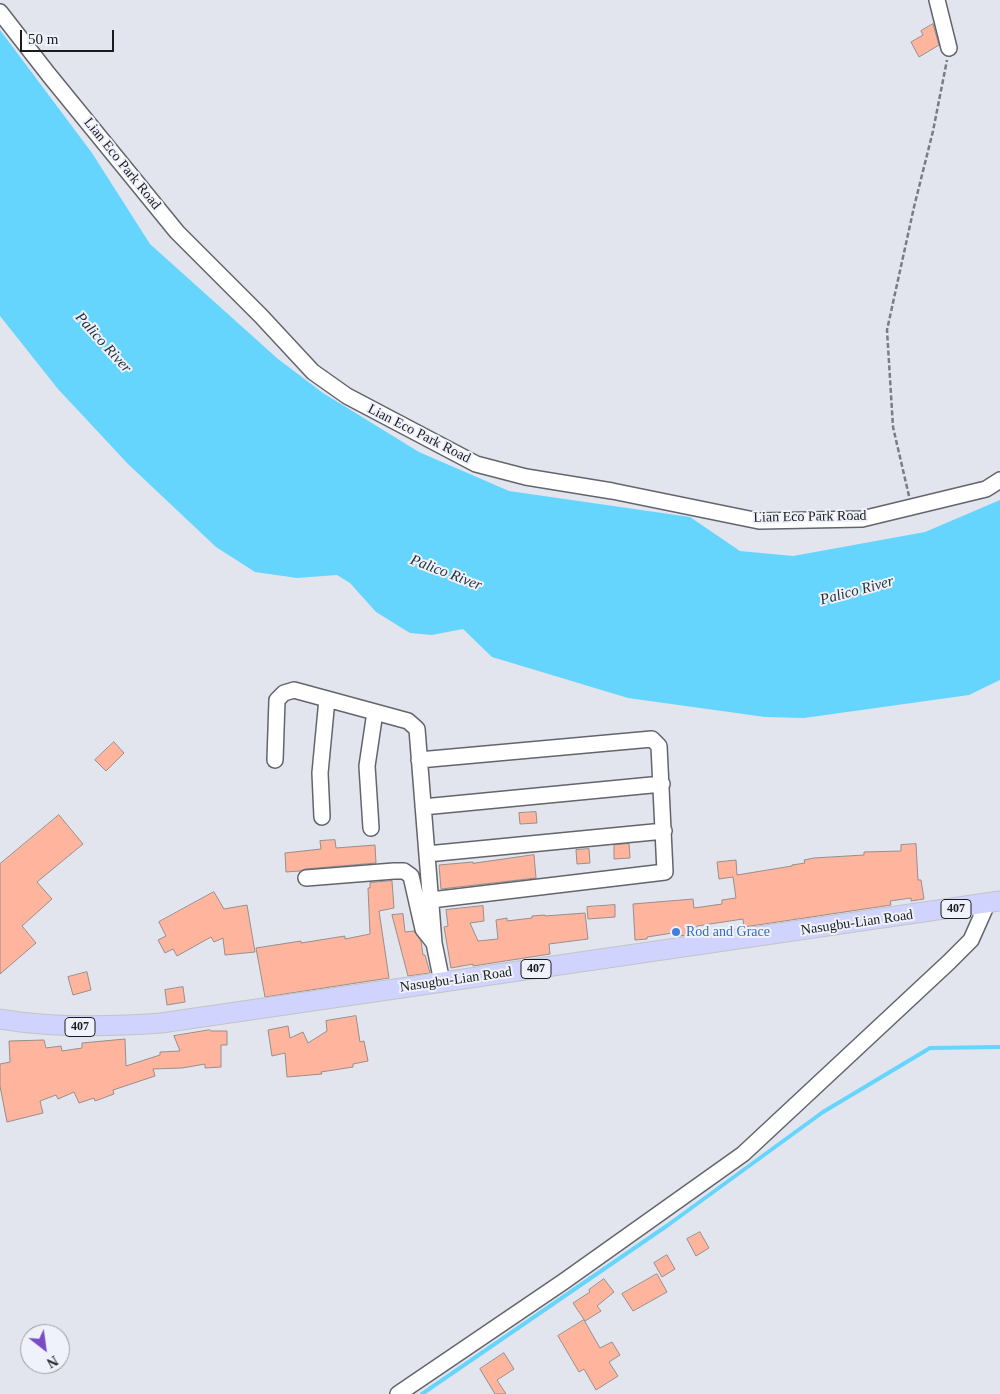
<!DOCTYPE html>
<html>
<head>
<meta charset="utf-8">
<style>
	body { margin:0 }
	#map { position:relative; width:1000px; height:1394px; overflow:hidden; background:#e3e5ee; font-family:"Times New Roman",serif }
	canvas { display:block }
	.north { position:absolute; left:20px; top:1324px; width:50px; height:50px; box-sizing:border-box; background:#f0f2fb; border:1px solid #9a9ca3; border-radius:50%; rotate:150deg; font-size:14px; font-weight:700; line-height:20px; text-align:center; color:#1a1b1e }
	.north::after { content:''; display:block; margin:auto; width:18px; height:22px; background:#794cc5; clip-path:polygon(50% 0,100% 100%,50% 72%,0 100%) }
	.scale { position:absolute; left:20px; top:30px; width:94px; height:22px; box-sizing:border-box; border:2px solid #1a1b1e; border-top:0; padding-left:6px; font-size:15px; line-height:18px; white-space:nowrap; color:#1a1b1e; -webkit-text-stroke:4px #f0f2fb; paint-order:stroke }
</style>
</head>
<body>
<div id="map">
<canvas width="1000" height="1394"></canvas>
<div class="north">N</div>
<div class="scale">50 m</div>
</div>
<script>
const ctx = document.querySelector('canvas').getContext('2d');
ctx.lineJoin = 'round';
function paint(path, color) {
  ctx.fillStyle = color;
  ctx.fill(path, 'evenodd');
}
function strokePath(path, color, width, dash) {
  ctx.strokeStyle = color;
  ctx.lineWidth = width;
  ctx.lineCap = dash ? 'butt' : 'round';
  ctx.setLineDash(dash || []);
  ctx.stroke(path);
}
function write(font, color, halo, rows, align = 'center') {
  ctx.font = font + ' "Times New Roman",serif';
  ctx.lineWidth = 4;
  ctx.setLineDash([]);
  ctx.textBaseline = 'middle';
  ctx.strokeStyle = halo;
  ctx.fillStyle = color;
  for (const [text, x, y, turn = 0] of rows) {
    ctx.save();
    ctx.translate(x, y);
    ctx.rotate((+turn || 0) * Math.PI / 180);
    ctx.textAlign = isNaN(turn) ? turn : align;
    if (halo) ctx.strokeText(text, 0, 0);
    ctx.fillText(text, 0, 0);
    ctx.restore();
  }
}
const water = new Path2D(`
	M 0,30 L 92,153 L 150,244 L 278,359 L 323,393 L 419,452 L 509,491 L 690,517 L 740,551 L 793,556 L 925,532 L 1000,500 L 1000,680 L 969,695 L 804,718 L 765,717 L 628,698 L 492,657 L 463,629 L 432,635 L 410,633 L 376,612 L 350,583 L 337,575 L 297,578 L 255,572 L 216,547 L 128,464 L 58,389 L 0,316 Z`);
const stream = new Path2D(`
	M 422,1394 L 668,1225 L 823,1112 L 930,1048 L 1000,1047`);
const building = new Path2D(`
	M 933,24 L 939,45 L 919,57 L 911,42 L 923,35 L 921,31 Z
	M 114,742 L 124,753 L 106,771 L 95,760 Z
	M 536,812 L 537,823 L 520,824 L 519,813 Z
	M 59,815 L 83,844 L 37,882 L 52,899 L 22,926 L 36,943 L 0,974 L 0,864 Z
	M 335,840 L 336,848 L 375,845 L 376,863 L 305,869 L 300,871 L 286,872 L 285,853 L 321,849 L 320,841 Z
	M 629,844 L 630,858 L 614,859 L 614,845 Z
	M 916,844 L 918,880 L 921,880 L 924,899 L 911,901 L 911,898 L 890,901 L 891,905 L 744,927 L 743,919 L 723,922 L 697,926 L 698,934 L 679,936 L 679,932 L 647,937 L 647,939 L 635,940 L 633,904 L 693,899 L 694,908 L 722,904 L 722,900 L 736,898 L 733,877 L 719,879 L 717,862 L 736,860 L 737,875 L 792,866 L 792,865 L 805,863 L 804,860 L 814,858 L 864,855 L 864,852 L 901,851 L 901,845 Z
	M 589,849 L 590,863 L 577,864 L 576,850 Z
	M 534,855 L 536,878 L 441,889 L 439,865 L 473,862 L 473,863 Z
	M 392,881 L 394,908 L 379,911 L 389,978 L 265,997 L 256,948 L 301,941 L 301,943 L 345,936 L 345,939 L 370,934 L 368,888 L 370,888 L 370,883 Z
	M 214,892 L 224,909 L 247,905 L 255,952 L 225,955 L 223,938 L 214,942 L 211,937 L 177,956 L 173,949 L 165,953 L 158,940 L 166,936 L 159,922 Z
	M 615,905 L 615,917 L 588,919 L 587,907 Z
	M 483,906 L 484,921 L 470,923 L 478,941 L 498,939 L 496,920 L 507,918 L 507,921 L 532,918 L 532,916 L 545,915 L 545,916 L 585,913 L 588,939 L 549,944 L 550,954 L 473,966 L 473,964 L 451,968 L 444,927 L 448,926 L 446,910 Z
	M 403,914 L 405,932 L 414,931 L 421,941 L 423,955 L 425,955 L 430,973 L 408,976 L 392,915 Z
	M 87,972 L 91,990 L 73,995 L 68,977 Z
	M 183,987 L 185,1002 L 167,1005 L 165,990 Z
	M 356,1016 L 360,1042 L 364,1041 L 368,1061 L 353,1064 L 353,1067 L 321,1072 L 322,1074 L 287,1077 L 285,1053 L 272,1056 L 268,1030 L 288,1026 L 290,1038 L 303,1032 L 308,1043 L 327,1031 L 326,1021 Z
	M 210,1030 L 211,1031 L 227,1031 L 227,1045 L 221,1045 L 221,1067 L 205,1068 L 205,1064 L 182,1068 L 153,1069 L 155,1076 L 113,1090 L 114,1094 L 95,1101 L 94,1098 L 79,1103 L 74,1092 L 58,1099 L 56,1095 L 40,1101 L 43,1113 L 7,1122 L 0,1086 L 0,1064 L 10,1062 L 9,1041 L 44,1040 L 46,1048 L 61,1046 L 62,1051 L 82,1048 L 82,1043 L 125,1039 L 126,1066 L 160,1055 L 160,1052 L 180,1051 L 174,1036 Z
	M 700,1232 L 709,1248 L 696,1256 L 687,1239 Z
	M 667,1255 L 675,1269 L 662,1277 L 654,1263 Z
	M 657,1274 L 667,1292 L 633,1311 L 622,1294 Z
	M 604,1279 L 614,1292 L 597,1306 L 601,1311 L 585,1321 L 573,1303 L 590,1292 L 589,1290 Z
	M 584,1320 L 600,1348 L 612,1342 L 620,1355 L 609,1362 L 618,1376 L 596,1390 L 584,1369 L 579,1372 L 558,1336 Z
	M 504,1353 L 514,1369 L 497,1380 L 506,1394 L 495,1394 L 480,1369 Z`);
const path = new Path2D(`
	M 909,496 L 893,427 L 887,330 L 914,207 L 933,131 L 947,60`);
const minor = new Path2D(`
	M 937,0 L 949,48
	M 0,12 L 49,75 L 177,232 L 261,316 L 313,372 L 347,396 L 476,464 L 526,477 L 612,491 L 759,521 L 862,519 L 986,489 L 1000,480
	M 275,760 L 277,700 L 284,693 L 294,690 L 408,721 L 417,729 L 434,943 L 442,982
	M 419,760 L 652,739 L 659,746 L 665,872 L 431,900
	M 423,807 L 662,784
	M 322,817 L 320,773 L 327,699
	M 371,828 L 367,766 L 375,712
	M 427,854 L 664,831
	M 306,878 L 394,871 L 404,871 L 411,876 L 423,929 L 434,943
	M 398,1394 L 563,1282 L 743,1154 L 949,962 L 971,940 L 987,904`);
const major = new Path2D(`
	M 0,1019 C 54,1028 107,1027 161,1023 L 1000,901`);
const markers = [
	[676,932,5,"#3f7fe0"]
];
const shields = [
	[956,909,30],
	[536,969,30],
	[80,1027,30]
];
const shieldNames = [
	["407",956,909],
	["407",536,969],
	["407",80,1027]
];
const streetNames = [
	["Lian Eco Park Road",122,164,51],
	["Lian Eco Park Road",419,434,27],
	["Lian Eco Park Road",810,517,-1],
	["Nasugbu-Lian Road",857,923,-8],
	["Nasugbu-Lian Road",456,980,-8]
];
const shopNames = [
	["Rod and Grace",686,932]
];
const waterNames = [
	["Palico River",103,343,48],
	["Palico River",446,573,21],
	["Palico River",857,591,-15]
];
paint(water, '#65d5fd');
strokePath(stream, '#65d5fd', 4);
paint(building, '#feb49d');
strokePath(building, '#988e8b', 1);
strokePath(minor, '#63656c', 18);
strokePath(major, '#c3c4c4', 21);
strokePath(path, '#7b7c82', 2.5, [5, 2.5]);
strokePath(minor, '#fff', 15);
strokePath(major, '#d0d3fd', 19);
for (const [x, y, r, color] of markers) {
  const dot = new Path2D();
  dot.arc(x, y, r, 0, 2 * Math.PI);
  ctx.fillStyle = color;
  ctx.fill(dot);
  strokePath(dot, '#f0f2fb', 2);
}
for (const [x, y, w] of shields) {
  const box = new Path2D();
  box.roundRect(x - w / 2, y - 9.5, w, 19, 4);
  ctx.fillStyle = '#f0f2fb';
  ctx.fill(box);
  strokePath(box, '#1a1b1e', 1);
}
write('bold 12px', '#1a1b1e', null, shieldNames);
write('14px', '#1a1b1e', '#f0f2fb', streetNames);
write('14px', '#366cbe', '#f0f2fb', shopNames, 'left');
write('italic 15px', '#1b2f37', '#f0f2fb', waterNames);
</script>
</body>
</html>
